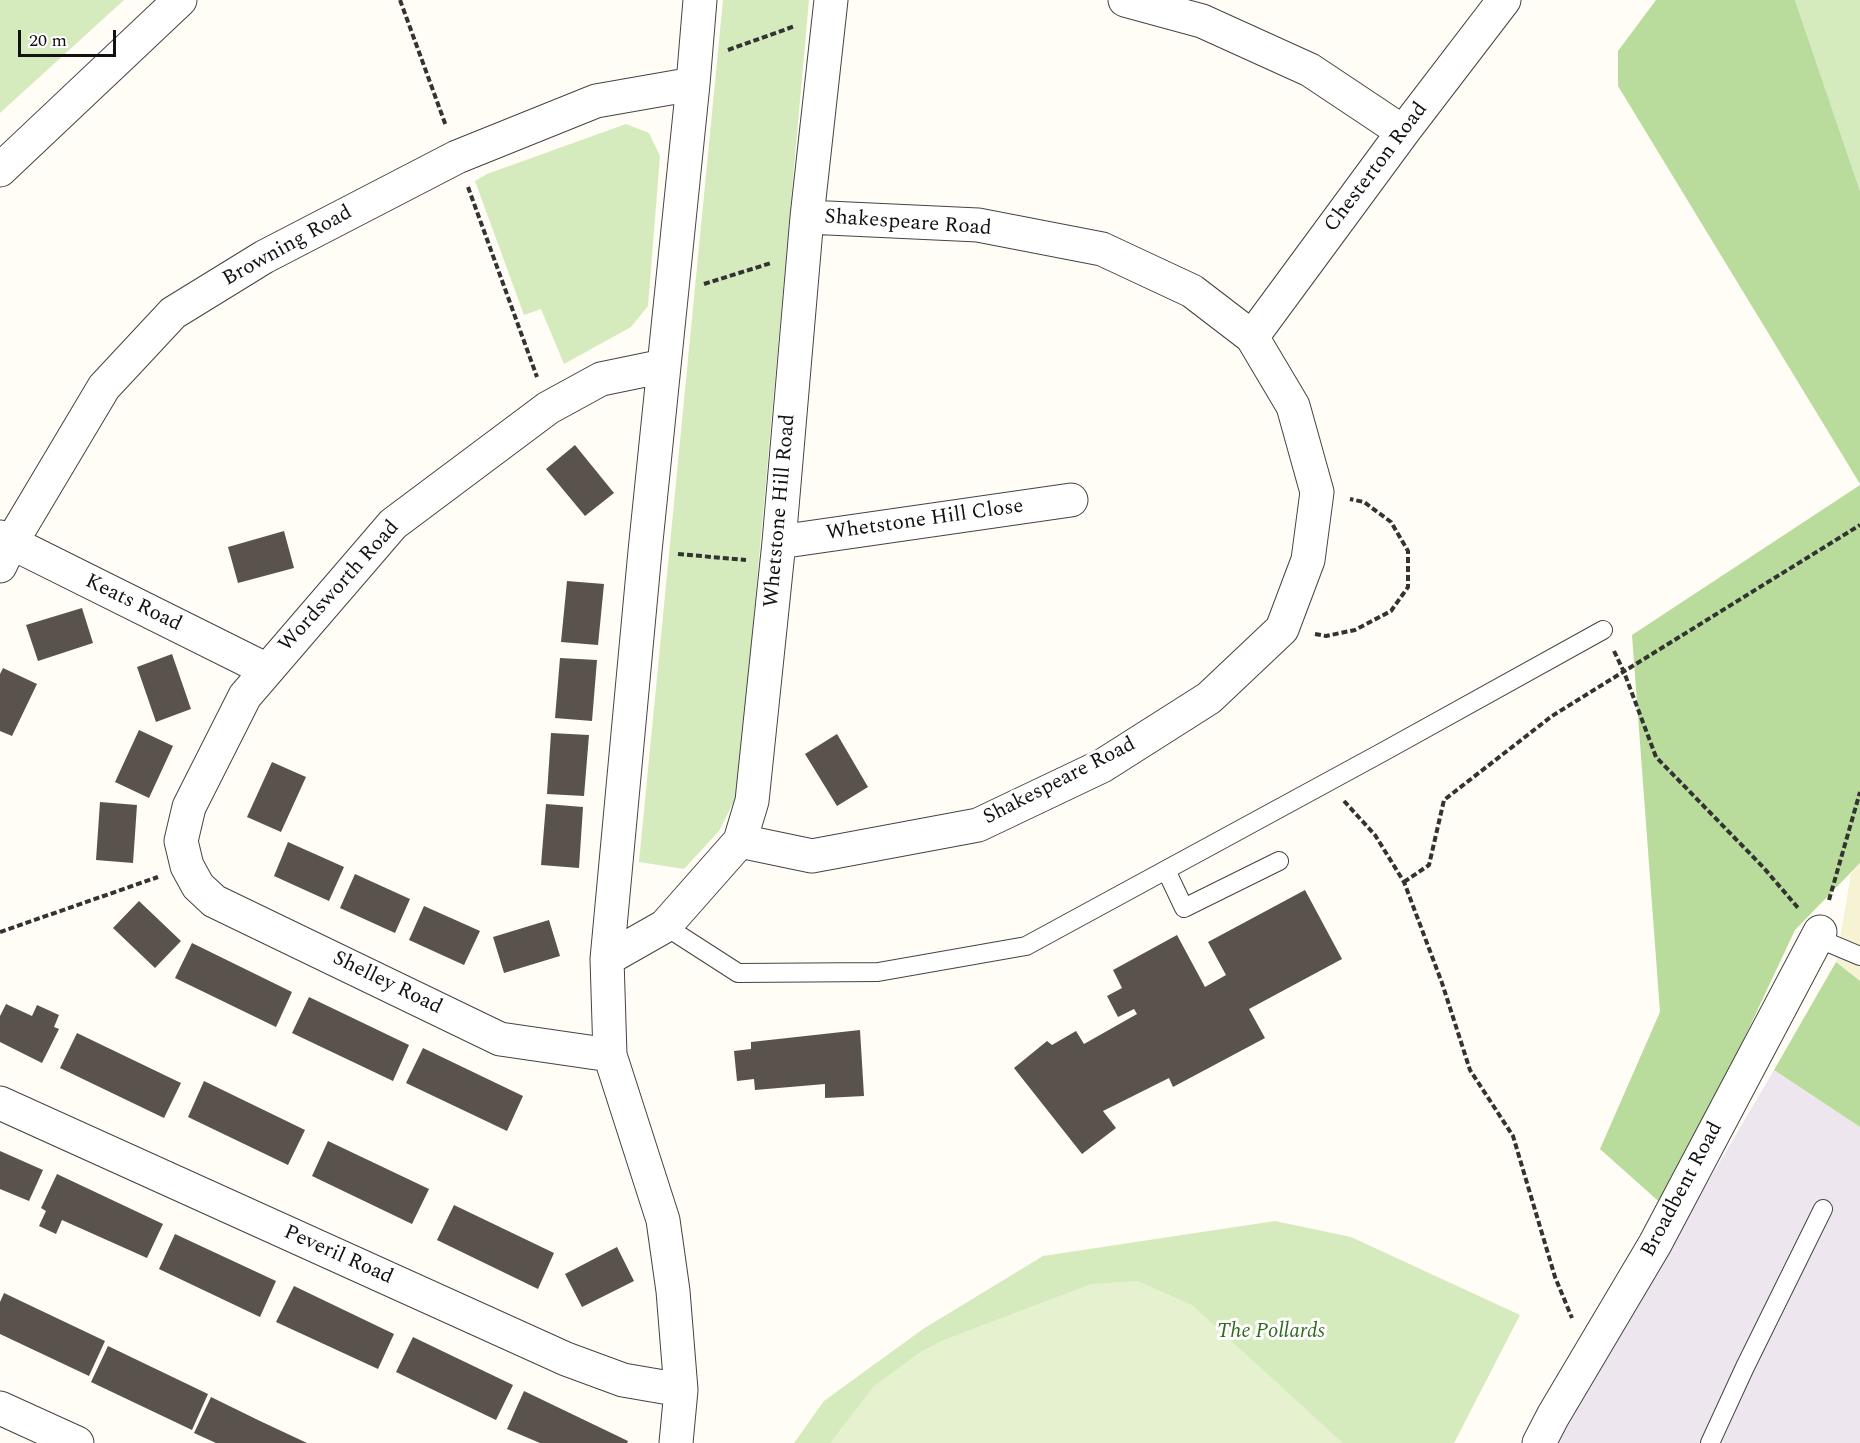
<!DOCTYPE html>
<html>
<head>
<meta charset="utf-8">
<style>
	body { margin:0 }
	#map { position:relative; width:1860px; height:1443px; overflow:hidden; background:#fffdf5; font-family:Spectral,serif }
	canvas { display:block }
	.scale { position:absolute; left:18px; top:30px; width:98px; height:27px; box-sizing:border-box; border:3px solid #111; border-top:0; padding-left:8px; font-size:18px; line-height:21px; white-space:nowrap; color:#111; -webkit-text-stroke:4px #fff; paint-order:stroke }
</style>
</head>
<body>
<div id="map">
<canvas width="1860" height="1443"></canvas>
<div class="scale">20 m</div>
</div>
<script>
const ctx = document.querySelector('canvas').getContext('2d');
ctx.lineJoin = 'round';
function paint(path, color) {
  ctx.fillStyle = color;
  ctx.fill(path, 'evenodd');
}
function strokePath(path, color, width, dash) {
  ctx.strokeStyle = color;
  ctx.lineWidth = width;
  ctx.lineCap = dash ? 'butt' : 'round';
  ctx.setLineDash(dash || []);
  ctx.stroke(path);
}
function write(font, color, halo, rows, align = 'center') {
  ctx.font = font + ' Spectral,serif';
  ctx.lineWidth = 6;
  ctx.setLineDash([]);
  ctx.textBaseline = 'middle';
  ctx.strokeStyle = halo;
  ctx.fillStyle = color;
  for (const [text, x, y, turn = 0] of rows) {
    ctx.save();
    ctx.translate(x, y);
    ctx.rotate((+turn || 0) * Math.PI / 180);
    ctx.textAlign = isNaN(turn) ? turn : align;
    if (halo) ctx.strokeText(text, 0, 0);
    ctx.fillText(text, 0, 0);
    ctx.restore();
  }
}
const industrial = new Path2D(`
	M 1774,1070 L 1860,1127 L 1860,1443 L 1554,1443 Z`);
const farmland = new Path2D(`
	M 1860,863 L 1860,981 L 1836,962 L 1851,874 Z`);
const green = new Path2D(`
	M 0,0 L 124,0 L 0,113 Z
	M 723,0 L 809,0 L 738,793 L 719,831 L 684,869 L 639,862 Z
	M 1795,0 L 1860,0 L 1860,191 Z
	M 626,124 L 649,133 L 660,156 L 648,306 L 631,327 L 564,364 L 541,309 L 524,315 L 475,181 L 487,174 Z
	M 1275,1221 L 1351,1237 L 1520,1315 L 1454,1443 L 794,1443 L 824,1401 L 923,1329 L 1043,1256 Z`);
const forest = new Path2D(`
	M 1656,0 L 1795,0 L 1860,191 L 1860,484 L 1618,86 L 1618,51 Z
	M 1860,485 L 1860,863 L 1795,930 L 1665,1207 L 1600,1149 L 1660,1012 L 1632,635 Z
	M 1836,962 L 1860,981 L 1860,1127 L 1774,1070 Z`);
const pitch = new Path2D(`
	M 1138,1281 L 1192,1305 L 1343,1443 L 830,1443 L 874,1386 L 919,1353 L 941,1341 L 1091,1284 Z`);
const building = new Path2D(`
	M 575,445 L 614,493 L 585,516 L 546,469 Z
	M 284,531 L 294,568 L 238,583 L 228,547 Z
	M 567,581 L 604,584 L 598,645 L 561,642 Z
	M 82,608 L 93,643 L 38,661 L 26,625 Z
	M 172,654 L 191,709 L 156,722 L 137,667 Z
	M 560,658 L 597,660 L 592,721 L 555,718 Z
	M 3,668 L 37,684 L 12,736 L 0,731 L 0,674 Z
	M 139,730 L 173,746 L 149,798 L 115,782 Z
	M 551,733 L 589,735 L 584,796 L 547,794 Z
	M 837,734 L 868,787 L 837,806 L 805,754 Z
	M 272,762 L 306,777 L 281,832 L 247,817 Z
	M 100,802 L 137,805 L 133,863 L 96,860 Z
	M 546,804 L 583,807 L 579,868 L 541,865 Z
	M 288,842 L 344,867 L 329,901 L 274,876 Z
	M 355,874 L 410,899 L 395,933 L 340,908 Z
	M 1305,890 L 1342,959 L 1249,1009 L 1265,1038 L 1173,1087 L 1169,1078 L 1103,1111 L 1116,1128 L 1082,1154 L 1014,1068 L 1047,1041 L 1052,1045 L 1076,1031 L 1084,1044 L 1137,1014 L 1134,1009 L 1118,1017 L 1107,996 L 1122,988 L 1113,970 L 1177,935 L 1205,987 L 1226,975 L 1208,942 Z
	M 139,901 L 181,941 L 155,968 L 113,928 Z
	M 424,906 L 480,931 L 464,965 L 409,940 Z
	M 549,920 L 560,956 L 504,973 L 493,937 Z
	M 192,943 L 292,992 L 276,1027 L 175,978 Z
	M 309,997 L 409,1045 L 393,1081 L 292,1033 Z
	M 6,1004 L 32,1016 L 37,1005 L 59,1015 L 54,1027 L 59,1029 L 42,1063 L 0,1042 L 0,1016 Z
	M 860,1030 L 864,1096 L 825,1098 L 825,1084 L 755,1090 L 754,1079 L 737,1081 L 734,1051 L 751,1049 L 751,1042 Z
	M 77,1033 L 181,1083 L 164,1118 L 60,1068 Z
	M 423,1048 L 523,1096 L 507,1131 L 406,1083 Z
	M 204,1081 L 305,1130 L 288,1165 L 188,1117 Z
	M 328,1141 L 429,1189 L 412,1224 L 312,1176 Z
	M 0,1151 L 43,1170 L 29,1201 L 0,1189 Z
	M 57,1174 L 163,1224 L 147,1258 L 62,1220 L 56,1234 L 39,1226 L 46,1211 L 41,1208 Z
	M 454,1205 L 554,1253 L 538,1289 L 437,1240 Z
	M 175,1234 L 276,1281 L 260,1317 L 159,1269 Z
	M 617,1247 L 634,1281 L 582,1307 L 565,1274 Z
	M 294,1286 L 394,1334 L 378,1369 L 276,1322 Z
	M 4,1293 L 105,1341 L 89,1376 L 0,1334 L 0,1302 Z
	M 413,1337 L 513,1385 L 496,1420 L 396,1372 Z
	M 108,1346 L 208,1394 L 192,1430 L 91,1382 Z
	M 524,1391 L 628,1441 L 627,1443 L 540,1443 L 507,1429 Z
	M 211,1397 L 260,1421 L 307,1443 L 216,1443 L 194,1433 Z`);
const path = new Path2D(`
	M 400,0 L 446,126
	M 728,50 L 795,26
	M 468,187 L 537,377
	M 704,284 L 771,263
	M 678,554 L 746,560
	M 1315,634 L 1326,636 L 1355,630 L 1391,611 L 1408,587 L 1408,551 L 1391,522 L 1364,502 L 1350,499
	M 1614,651 L 1624,672 L 1656,757 L 1763,867 L 1799,909
	M 1344,801 L 1375,835 L 1404,882 L 1442,983 L 1470,1070 L 1513,1136 L 1555,1277 L 1572,1318
	M 1404,882 L 1429,865 L 1444,800 L 1552,716 L 1860,525
	M 1829,900 L 1860,792
	M 0,932 L 158,877`);
const lane = new Path2D(`
	M 1166,870 L 1184,908 L 1279,861
	M 665,926 L 738,973 L 878,972 L 1026,946 L 1381,753 L 1603,630
	M 1817,938 L 1860,956
	M 1710,1443 L 1745,1367 L 1823,1209`);
const street = new Path2D(`
	M 1125,0 L 1202,21 L 1310,70 L 1403,132
	M 0,170 L 180,0
	M 1252,337 L 1403,132 L 1504,0
	M 0,537 L 267,670
	M 779,542 L 1071,500
	M 0,566 L 11,543 L 104,387 L 173,313 L 264,257 L 457,157 L 596,101 L 693,84
	M 740,841 L 812,856 L 978,825 L 1102,766 L 1209,698 L 1282,629 L 1308,560 L 1317,492 L 1293,406 L 1252,337 L 1192,291 L 1102,249 L 978,225 L 807,217
	M 607,959 L 665,926 L 740,841 L 752,801 L 779,542 L 807,217 L 831,0
	M 610,1055 L 500,1039 L 214,901 L 198,886 L 187,866 L 181,841 L 189,807 L 245,696 L 393,524 L 548,408 L 601,379 L 664,366
	M 0,1103 L 566,1359 L 623,1380 L 681,1390
	M 0,1408 L 77,1443
	M 676,1443 L 681,1390 L 673,1291 L 663,1220 L 610,1055 L 607,959 L 645,551 L 693,84 L 700,0
	M 1539,1443 L 1553,1416 L 1655,1244 L 1820,932`);
const streetNames = [
	["Chesterton Road",1377,168,-53],
	["Shakespeare Road",908,224,4],
	["Browning Road",288,247,-29],
	["Whetstone Hill Road",781,511,-85],
	["Whetstone Hill Close",925,521,-8],
	["Wordsworth Road",340,587,-48],
	["Keats Road",133,604,26],
	["Shakespeare Road",1060,782,-27],
	["Shelley Road",387,984,26],
	["Broadbent Road",1683,1190,-62],
	["Peveril Road",338,1256,24]
];
const parkNames = [
	["The Pollards",1271,1333]
];
paint(industrial, '#eee6ef');
paint(farmland, '#f6f3d4');
paint(green, '#d5ebbd');
paint(forest, '#b9dc9c');
paint(pitch, '#e6f2cf');
paint(building, '#5a524d');
strokePath(lane, '#444', 20);
strokePath(street, '#444', 35);
strokePath(path, '#333', 4, [6, 3]);
strokePath(lane, '#fff', 18);
strokePath(street, '#fff', 33);
write('21px', '#111', '#fff', streetNames);
write('italic 21px', '#2f6b1f', '#fff', parkNames);
</script>
</body>
</html>
